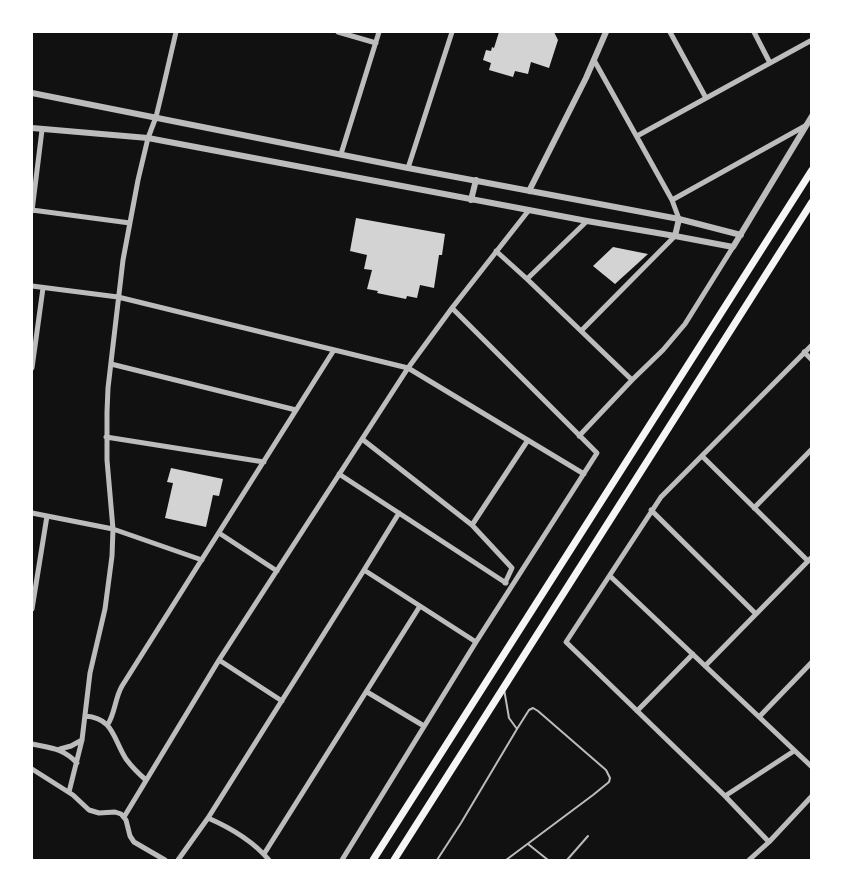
<!DOCTYPE html>
<html>
<head>
<meta charset="utf-8">
<style>
	body { margin:0 }
	#map { position:relative; width:843px; height:892px; overflow:hidden; background:#111; font-family:Lora,serif }
	canvas { display:block }
	.frame { position:absolute; inset:0; border:33px solid #fff; pointer-events:none }
</style>
</head>
<body>
<div id="map">
<canvas width="843" height="892"></canvas>
<div class="frame"></div>
</div>
<script>
const ctx = document.querySelector('canvas').getContext('2d');
ctx.lineJoin = 'round';
function paint(path, color) {
  ctx.fillStyle = color;
  ctx.fill(path, 'evenodd');
}
function strokePath(path, color, width, dash) {
  ctx.strokeStyle = color;
  ctx.lineWidth = width;
  ctx.lineCap = dash ? 'butt' : 'round';
  ctx.setLineDash(dash || []);
  ctx.stroke(path);
}
const building = new Path2D(`
	M 499,32 L 554,32 L 558,40 L 549,68 L 531,62 L 528,74 L 515,71 L 513,77 L 489,70 L 491,63 L 483,60 L 486,50 L 491,51 L 492,47 L 494,48 Z
	M 356,218 L 445,234 L 442,255 L 439,255 L 434,288 L 420,285 L 417,298 L 407,296 L 406,299 L 377,293 L 378,291 L 367,289 L 372,270 L 364,269 L 367,255 L 350,251 Z
	M 613,247 L 648,254 L 615,284 L 593,266 Z
	M 171,468 L 223,479 L 219,496 L 213,495 L 206,527 L 165,518 L 173,483 L 167,482 Z`);
const service = new Path2D(`
	M 504,689 L 509,718 L 517,729
	M 528,844 L 548,860
	M 437,860 L 461,823 L 517,729 L 529,710 L 533,708 L 538,711 L 606,770 L 610,778 L 609,782 L 593,795 L 506,860
	M 567,860 L 588,836`);
const minor = new Path2D(`
	M 338,32 L 376,43
	M 670,32 L 706,98
	M 754,32 L 770,63
	M 594,60 L 672,200 L 679,219
	M 637,136 L 812,40
	M 341,154 L 379,32
	M 408,168 L 452,32
	M 672,200 L 805,126
	M 32,210 L 130,223
	M 32,211 L 42,130
	M 496,251 L 527,279 L 632,380
	M 527,279 L 587,221
	M 32,286 L 118,297 L 408,368 L 584,474
	M 581,331 L 675,236
	M 804,352 L 812,360
	M 111,364 L 296,410
	M 32,368 L 43,288
	M 579,436 L 632,380 L 663,350 L 685,324 L 733,247
	M 106,437 L 264,462
	M 362,439 L 472,525 L 512,568 L 505,583
	M 702,456 L 808,561
	M 339,474 L 506,583
	M 754,508 L 812,449
	M 651,510 L 756,614
	M 32,513 L 113,529 L 202,560
	M 472,525 L 528,440
	M 219,533 L 277,571
	M 364,570 L 476,642
	M 610,576 L 812,767
	M 32,609 L 47,516
	M 219,660 L 282,701
	M 705,666 L 812,557
	M 367,692 L 424,726
	M 637,711 L 693,654
	M 85,716 C 114,718 113,739 126,759 C 132,767 139,774 146,780
	M 759,717 L 812,662
	M 108,724 C 115,713 115,698 122,686 L 334,350
	M 32,744 C 50,748 63,748 77,763
	M 60,749 L 71,746 L 82,740
	M 32,769 L 73,795 L 89,810 L 99,813 L 115,812 L 121,814 L 126,820 L 130,836 L 134,842 L 165,860
	M 69,792 L 82,740 L 90,673 L 105,609 L 112,556 L 113,529 L 107,460 L 107,412 L 108,388 L 123,260 L 138,180 L 148,138 L 156,117 L 163,88 L 176,32
	M 725,796 L 794,751
	M 124,817 L 219,660 L 408,368 L 452,308 L 529,210
	M 208,818 C 231,828 253,841 269,860
	M 769,842 L 725,796 L 566,642 L 661,497 L 812,345
	M 264,854 L 420,606
	M 178,860 L 208,818 L 364,570 L 399,513
	M 342,860 L 476,642 L 597,453 L 452,308
	M 749,860 L 769,842 L 812,796`);
const tertiary = new Path2D(`
	M 32,93 L 408,168 L 679,219 L 741,235
	M 32,128 L 148,138 L 587,221 L 675,236 L 733,247 L 812,116
	M 529,191 L 586,78 L 606,32
	M 471,200 L 476,180
	M 675,236 L 679,219`);
const secondary = new Path2D(`
	M 373,860 L 812,170
	M 394,860 L 812,202`);
paint(building, '#d3d3d3');
strokePath(service, '#bcbcbc', 2);
strokePath(minor, '#bcbcbc', 5);
strokePath(tertiary, '#bcbcbc', 6);
strokePath(secondary, '#f5f5f5', 7);
</script>
</body>
</html>
